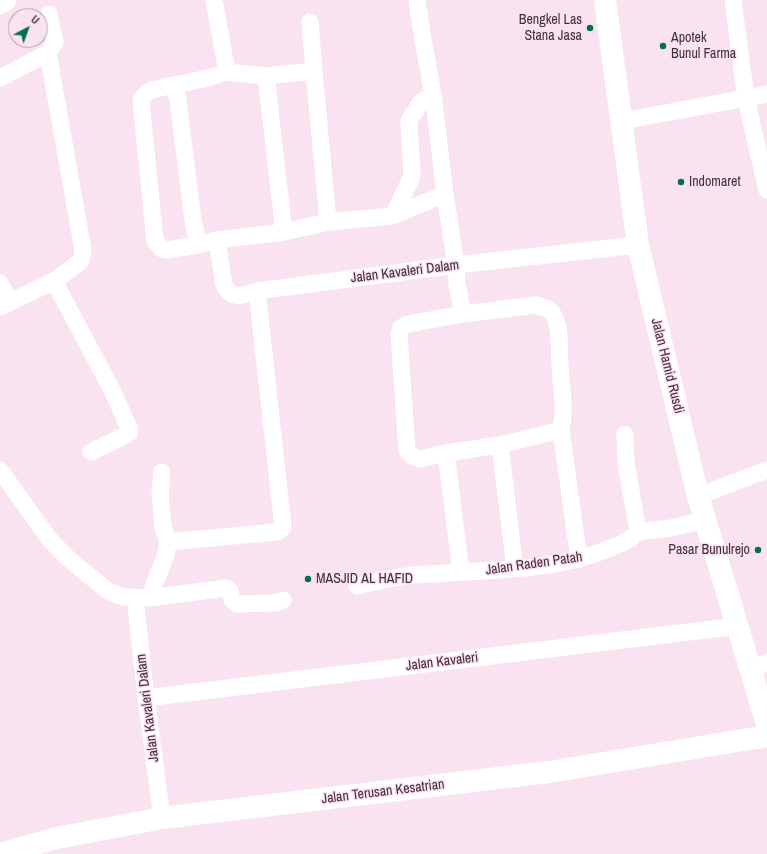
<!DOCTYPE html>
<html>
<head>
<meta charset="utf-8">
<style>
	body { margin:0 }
	#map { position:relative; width:767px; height:854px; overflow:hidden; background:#fae3f1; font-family:"Archivo Narrow",sans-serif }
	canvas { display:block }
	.north { position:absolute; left:8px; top:8px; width:40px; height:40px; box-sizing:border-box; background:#fae3f1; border:1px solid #b19aa9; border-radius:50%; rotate:41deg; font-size:11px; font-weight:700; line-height:16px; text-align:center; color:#442d3c }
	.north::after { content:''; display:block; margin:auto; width:14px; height:18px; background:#04714a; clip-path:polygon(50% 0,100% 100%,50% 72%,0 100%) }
</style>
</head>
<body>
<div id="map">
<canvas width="767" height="854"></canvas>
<div class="north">U</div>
</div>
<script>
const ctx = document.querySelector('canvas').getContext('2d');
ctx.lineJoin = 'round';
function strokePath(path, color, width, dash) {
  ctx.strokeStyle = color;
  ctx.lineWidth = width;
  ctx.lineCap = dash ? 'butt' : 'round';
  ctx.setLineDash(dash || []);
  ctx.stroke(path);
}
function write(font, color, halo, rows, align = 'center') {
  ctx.font = font + ' "Archivo Narrow",sans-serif';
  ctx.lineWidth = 3;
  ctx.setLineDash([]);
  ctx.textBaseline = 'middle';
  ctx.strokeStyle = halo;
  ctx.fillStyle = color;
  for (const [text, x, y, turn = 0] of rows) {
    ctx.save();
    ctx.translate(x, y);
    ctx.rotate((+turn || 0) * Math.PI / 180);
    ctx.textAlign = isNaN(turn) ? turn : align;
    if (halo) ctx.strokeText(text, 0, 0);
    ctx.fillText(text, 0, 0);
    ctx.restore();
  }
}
const minor = new Path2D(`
	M 214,0 L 227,72
	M 417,0 L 423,40 L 433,94 L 445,194 L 456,265 L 457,284 L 463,314
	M 733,0 L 746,98 L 767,190
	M 310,22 L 314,71
	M 266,76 L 284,232
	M 0,78 L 48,53
	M 174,85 C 162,88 146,88 141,101 L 155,241 L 162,249 L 166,250 L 198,245 L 217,240 L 284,232 L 328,222 L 393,216 L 445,194
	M 622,121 L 767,94
	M 393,216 L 412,176 L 409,121 L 421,102 L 433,94
	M 217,240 L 224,285 C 232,301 243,295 257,291 L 456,265 L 638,245
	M 198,245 L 193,220 L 178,100 L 174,85 L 208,78 L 227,72 L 266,76 L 314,71 L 328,222
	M 54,281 L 112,390 L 129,428 L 129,433 L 124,436 L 91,452
	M 0,283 L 10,302
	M 536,305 C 543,307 551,309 554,316 C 561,330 559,349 560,365 C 561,387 566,408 561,430 L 500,445 L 446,453 L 420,459 L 412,456 L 407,451 L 399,335 L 401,328 L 408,324 L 463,314 Z
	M 0,307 L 54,281 L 80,262 L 82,257 L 83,250 L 48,53 L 55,43 L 49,14
	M 561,430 L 579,560
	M 625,435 L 626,462 L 638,532
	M 500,445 L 515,569
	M 446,453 L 461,572
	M 0,470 L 50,540 L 70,560 L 108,591 L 123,597 L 149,598 L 227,588 L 230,591 L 232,600 L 237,604 L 276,603 L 283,600
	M 698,496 L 767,470
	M 168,542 L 277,532 L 281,530 L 283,527 L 257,291
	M 357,586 C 376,581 395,577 414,575 C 478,570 556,573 615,546 C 624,543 632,539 638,532 L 671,528 L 705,520
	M 135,597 L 146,698 L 162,818
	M 149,598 L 166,555 L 168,542 L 163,527 L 160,492 L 162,472
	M 750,669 L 767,663
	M 146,698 L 738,626`);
const tertiary = new Path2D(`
	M 605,0 L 638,245 L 698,496 L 767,724
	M 0,3 L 5,0
	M 0,854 L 57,838 L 162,818 L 549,772 L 767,736`);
const markers = [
	[590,28,4,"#04714a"],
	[663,46,4,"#04714a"],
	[681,182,4,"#04714a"],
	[758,550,4,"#04714a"],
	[308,579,4,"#04714a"]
];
const poiNames = [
	["Bengkel Las",582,20,"right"],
	["Stana Jasa",582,36,"right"],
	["Apotek",671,38],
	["Bunul Farma",671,54],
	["Indomaret",689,182],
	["Pasar Bunulrejo",750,550,"right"],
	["MASJID AL HAFID",316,579]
];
const streetNames = [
	["Jalan Kavaleri Dalam",405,272,-7],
	["Jalan Hamid Rusdi",667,366,76],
	["Jalan Raden Patah",534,564,-8],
	["Jalan Kavaleri",442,662,-7],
	["Jalan Kavaleri Dalam",148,708,-97],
	["Jalan Terusan Kesatrian",383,792,-7]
];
strokePath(minor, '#fff', 17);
strokePath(tertiary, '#fff', 22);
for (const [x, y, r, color] of markers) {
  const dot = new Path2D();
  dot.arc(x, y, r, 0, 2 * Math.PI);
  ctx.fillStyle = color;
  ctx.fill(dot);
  strokePath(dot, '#fae3f1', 1.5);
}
write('14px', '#442d3c', '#fae3f1', poiNames, 'left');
write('14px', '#442d3c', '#fae3f1', streetNames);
</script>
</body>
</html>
